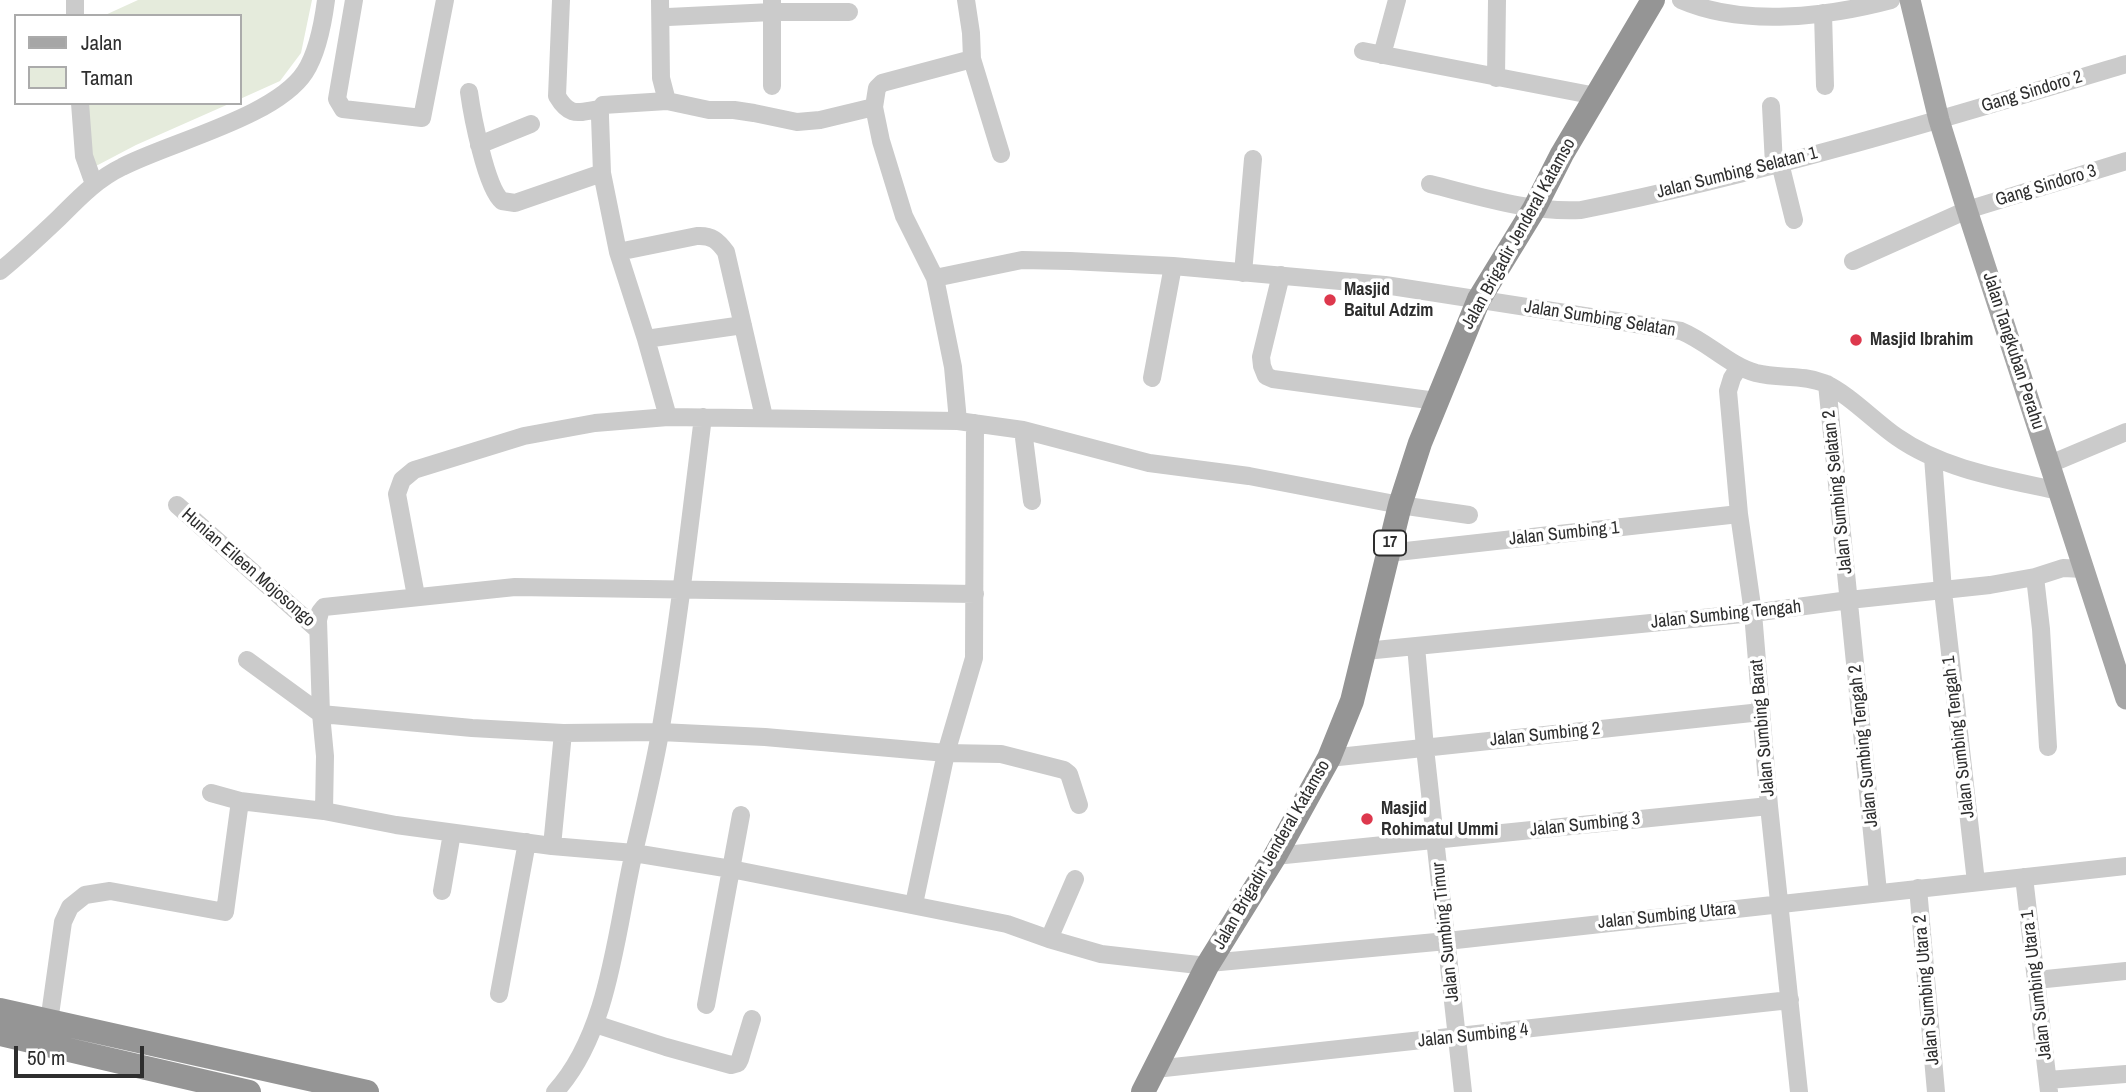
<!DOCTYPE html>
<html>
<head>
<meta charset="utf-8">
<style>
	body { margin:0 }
	#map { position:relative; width:2126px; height:1092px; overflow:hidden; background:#fff; font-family:"Archivo Narrow",sans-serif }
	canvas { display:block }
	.legend { position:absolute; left:14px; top:14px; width:228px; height:91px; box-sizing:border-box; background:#fff; border:2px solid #ababab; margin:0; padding:9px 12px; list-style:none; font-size:21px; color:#2e2e2e }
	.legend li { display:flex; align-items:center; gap:14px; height:35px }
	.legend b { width:35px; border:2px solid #ababab }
	.scale { position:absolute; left:14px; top:1046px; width:130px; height:32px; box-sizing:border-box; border:4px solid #2e2e2e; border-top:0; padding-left:9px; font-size:21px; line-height:24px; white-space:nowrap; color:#2e2e2e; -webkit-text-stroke:5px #fff; paint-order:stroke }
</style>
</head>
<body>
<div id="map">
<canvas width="2126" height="1092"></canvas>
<ul class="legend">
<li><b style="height:9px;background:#a6a6a6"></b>Jalan</li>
<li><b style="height:19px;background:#e5ebdc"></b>Taman</li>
</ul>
<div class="scale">50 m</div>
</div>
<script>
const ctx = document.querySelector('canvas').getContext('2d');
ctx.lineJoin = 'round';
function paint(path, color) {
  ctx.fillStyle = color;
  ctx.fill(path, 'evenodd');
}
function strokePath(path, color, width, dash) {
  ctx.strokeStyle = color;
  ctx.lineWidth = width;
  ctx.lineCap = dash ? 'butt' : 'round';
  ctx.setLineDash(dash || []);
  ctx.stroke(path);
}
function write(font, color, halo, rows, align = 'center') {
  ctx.font = font + ' "Archivo Narrow",sans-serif';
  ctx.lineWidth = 7;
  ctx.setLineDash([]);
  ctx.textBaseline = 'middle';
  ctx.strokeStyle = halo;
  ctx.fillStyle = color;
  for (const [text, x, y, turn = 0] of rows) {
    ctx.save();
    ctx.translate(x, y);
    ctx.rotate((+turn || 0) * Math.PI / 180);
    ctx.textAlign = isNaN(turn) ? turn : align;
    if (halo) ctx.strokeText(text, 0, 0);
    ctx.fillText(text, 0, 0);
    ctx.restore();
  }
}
const green = new Path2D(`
	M 138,0 L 312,0 L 301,53 L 280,81 L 240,99 L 240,16 L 103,16 Z
	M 87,103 L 231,103 L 136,145 L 96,166 L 90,147 Z`);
const minor = new Path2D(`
	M 75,0 L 75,16
	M 354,0 L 337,99 L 343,109 L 422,118 L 445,0
	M 561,0 L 557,96 C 570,118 578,112 600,109
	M 660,0 L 661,78 L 667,101 L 709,110 L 734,110 L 754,113 L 797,122 L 820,120 L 874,107
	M 772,0 L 772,86
	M 1681,0 C 1743,27 1827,17 1891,0
	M 1823,13 L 1825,86
	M 668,17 L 772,12 L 849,12
	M 1363,51 L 1596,96
	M 1382,55 L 1397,0
	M 972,59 L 1001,154
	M 1496,78 L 1497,0
	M 469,92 C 472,114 486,188 502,201 L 515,203 L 602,173
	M 667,101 L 603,105 L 600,109 L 600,117 L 602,173 L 618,252 L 646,339 L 668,417
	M 80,103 L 84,156 L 94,184
	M 1771,106 L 1774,165
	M 479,145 L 531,124
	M 1780,163 L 1794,220
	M 1430,184 C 1479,196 1530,213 1581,210 C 1765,173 1946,118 2126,64
	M 618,252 L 697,236 C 712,235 718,241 726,252 L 764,417
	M 1853,261 L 1967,210 L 2126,161
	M 0,271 C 21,254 40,236 60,217 C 79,198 97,179 122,167 C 170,142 276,117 305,72 C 318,52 323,23 326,0
	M 1243,273 L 1253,159
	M 1281,275 L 1261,357 L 1262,366 L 1266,376 L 1273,379 L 1436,401
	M 935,278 L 1022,260 L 1070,261 L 1173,266 L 1385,285 L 1681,331 C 1708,342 1728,365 1756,373 C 1779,379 1802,374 1824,383 C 1849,394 1875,422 1897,437 C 1944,470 2005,479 2059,491
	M 646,339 L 743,325
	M 1739,367 L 1732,378 L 1728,391 L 1739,514 L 1753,613 L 1769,806 L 1799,1092
	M 1152,378 L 1173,266
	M 1827,384 L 1878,892
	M 958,421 L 953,367 L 935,278 L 904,216 L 881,141 L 874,107 L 877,88 L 882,83 L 972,59 L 971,33 L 966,0
	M 1023,430 L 1032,501
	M 1933,457 L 1943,591 L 1976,882
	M 2050,464 L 2126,432
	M 177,505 L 318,630
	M 1388,553 L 1739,514
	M 2035,577 L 2041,629 L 2048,747
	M 416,596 L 397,494 L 402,480 L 414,470 L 524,436 L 595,423 L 668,417 L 958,421 L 1023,430 L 1149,463 L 1249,476 L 1400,505 L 1469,515
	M 1416,646 L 1425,748 L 1463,1092
	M 1365,651 L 1753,613 L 1849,600 L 1990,585 L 2035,577 L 2063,568 L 2084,569
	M 247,660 L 321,714 L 472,728 L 563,733 L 660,732 L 765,737 L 946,753 L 1001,754 L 1064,770 L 1069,774 L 1079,805
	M 1329,758 L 1761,712
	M 211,793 L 240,801 L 324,811 L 396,825 L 552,846 L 634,853 L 731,869 L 1007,924 L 1049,939 L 1101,954 L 1207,966
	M 324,811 L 325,756 L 321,714 L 318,620 L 320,612 L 324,607 L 515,587 L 975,594
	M 552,846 L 563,733
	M 1275,856 L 1769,806
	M 2024,877 L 2049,1092
	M 1918,888 L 1936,1092
	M 442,891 L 452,833
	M 914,904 L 946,753 L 974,658 L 975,423
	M 1049,939 L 1075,879
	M 1209,963 L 1447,941 L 2126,866
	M 2036,980 L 2126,971
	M 499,994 L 527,842
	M 706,1005 L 741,815
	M 49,1022 L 63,922 L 70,907 L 85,895 L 110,891 L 225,912 L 240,801
	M 595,1024 L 666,1047 L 731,1065 L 738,1063 L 740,1059 L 752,1019
	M 1155,1069 L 1790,1000
	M 2048,1080 L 2126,1074
	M 555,1092 C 610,1032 616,929 634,852 C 643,813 653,773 660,733 C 678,628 690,522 703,417`);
const major = new Path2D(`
	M 1910,0 L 1939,120 L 1967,210 L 2126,699`);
const highway = new Path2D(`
	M 0,1010 L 367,1092
	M 0,1034 L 249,1092
	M 1143,1092 L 1207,966 L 1275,856 L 1329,758 L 1352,701 L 1400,505 L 1420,443 L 1479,299 L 1534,209 L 1562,154 L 1653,0`);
const markers = [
	[1330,300,7,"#dd384d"],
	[1856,340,7,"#dd384d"],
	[1367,819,7,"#dd384d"]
];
const shields = [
	[1390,543,32]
];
const shieldNames = [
	["17",1390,543]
];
const streetNames = [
	["Gang Sindoro 2",2032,92,-17],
	["Jalan Sumbing Selatan 1",1737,173,-14],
	["Gang Sindoro 3",2046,186,-17],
	["Jalan Brigadir Jenderal Katamso",1519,234,-61],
	["Jalan Sumbing Selatan",1600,319,9],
	["Jalan Tangkuban Perahu",2013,351,72],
	["Jalan Sumbing Selatan 2",1838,492,-96],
	["Jalan Sumbing 1",1564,534,-6],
	["Hunian Eileen Mojosongo",248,568,41],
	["Jalan Sumbing Tengah",1726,615,-6],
	["Jalan Sumbing Barat",1763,728,-95],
	["Jalan Sumbing 2",1545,735,-6],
	["Jalan Sumbing Tengah 1",1959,737,-97],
	["Jalan Sumbing Tengah 2",1864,746,-96],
	["Jalan Sumbing 3",1585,825,-6],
	["Jalan Brigadir Jenderal Katamso",1272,855,-60],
	["Jalan Sumbing Utara",1667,916,-6],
	["Jalan Sumbing Timur",1446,932,-96],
	["Jalan Sumbing Utara 1",2037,985,-97],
	["Jalan Sumbing Utara 2",1927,990,-95],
	["Jalan Sumbing 4",1473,1036,-6]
];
const poiNames = [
	["Masjid",1344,290],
	["Baitul Adzim",1344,311],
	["Masjid Ibrahim",1870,340],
	["Masjid",1381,809],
	["Rohimatul Ummi",1381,830]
];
paint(green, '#e5ebdc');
strokePath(minor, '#cbcbcb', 18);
strokePath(major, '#a6a6a6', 21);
strokePath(highway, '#959595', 24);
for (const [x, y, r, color] of markers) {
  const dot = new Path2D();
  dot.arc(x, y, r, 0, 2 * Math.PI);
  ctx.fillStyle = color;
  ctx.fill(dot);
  strokePath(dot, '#fff', 2.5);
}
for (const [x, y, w] of shields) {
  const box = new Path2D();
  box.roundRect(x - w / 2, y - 12.5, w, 25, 5);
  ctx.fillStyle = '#fff';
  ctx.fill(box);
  strokePath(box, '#2e2e2e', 2);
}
write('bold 16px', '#2e2e2e', null, shieldNames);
write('18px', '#2e2e2e', '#fff', streetNames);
write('bold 18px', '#2e2e2e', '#fff', poiNames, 'left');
</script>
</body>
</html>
